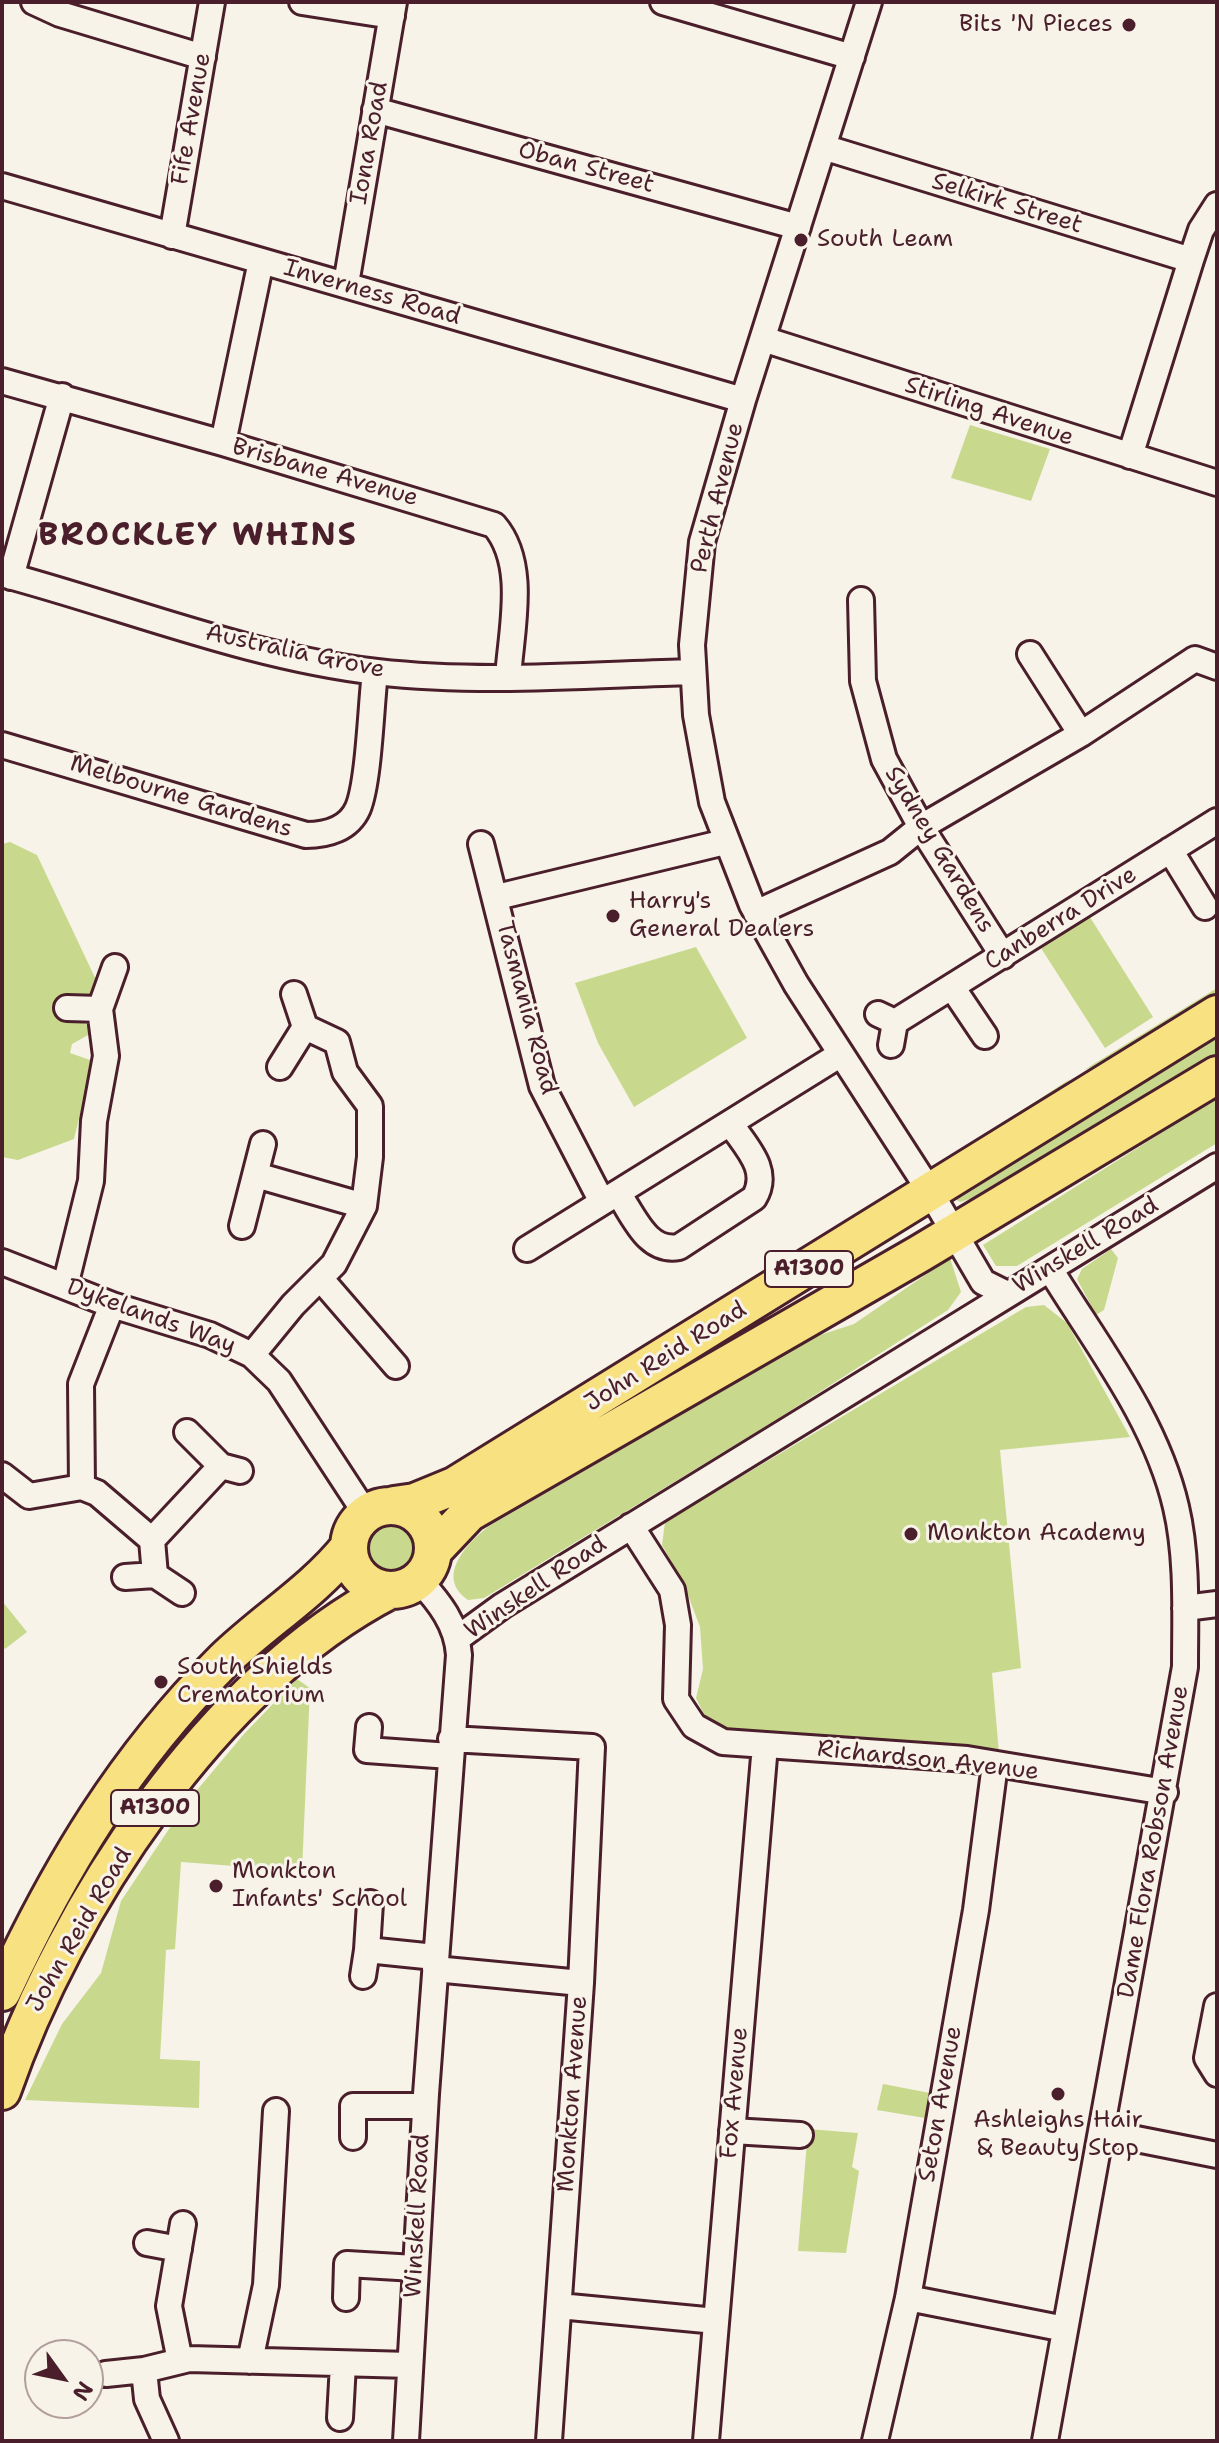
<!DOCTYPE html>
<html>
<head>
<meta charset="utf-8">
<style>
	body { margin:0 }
	#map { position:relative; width:1219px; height:2443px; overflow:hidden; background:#f7f3e8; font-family:"Shantell Sans",sans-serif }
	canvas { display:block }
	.frame { position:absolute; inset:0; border:4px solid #4a1f2b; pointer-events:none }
	.north { position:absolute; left:24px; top:2339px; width:80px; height:80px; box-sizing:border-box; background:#f7f3e8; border:2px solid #b29e9c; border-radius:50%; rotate:123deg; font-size:22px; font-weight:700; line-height:32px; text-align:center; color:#4a1f2b }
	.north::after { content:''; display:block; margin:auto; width:28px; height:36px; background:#4a1f2b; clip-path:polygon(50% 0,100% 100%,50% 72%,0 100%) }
</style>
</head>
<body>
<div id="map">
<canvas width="1219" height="2443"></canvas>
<div class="frame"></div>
<div class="north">N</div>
</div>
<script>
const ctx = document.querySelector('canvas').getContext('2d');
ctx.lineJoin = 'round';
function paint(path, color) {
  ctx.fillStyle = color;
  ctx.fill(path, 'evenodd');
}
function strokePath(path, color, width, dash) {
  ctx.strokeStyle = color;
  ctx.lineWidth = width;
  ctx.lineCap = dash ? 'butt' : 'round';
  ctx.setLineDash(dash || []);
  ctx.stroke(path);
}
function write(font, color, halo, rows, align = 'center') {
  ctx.font = font + ' "Shantell Sans",sans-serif';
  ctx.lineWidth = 6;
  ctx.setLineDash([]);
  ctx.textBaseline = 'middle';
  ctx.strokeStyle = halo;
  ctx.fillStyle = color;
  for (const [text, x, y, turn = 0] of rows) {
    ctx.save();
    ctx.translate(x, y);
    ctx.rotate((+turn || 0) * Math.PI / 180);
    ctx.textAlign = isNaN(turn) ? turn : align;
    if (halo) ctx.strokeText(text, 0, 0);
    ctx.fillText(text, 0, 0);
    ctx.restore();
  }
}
const green = new Path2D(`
	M 970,425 L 1050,449 L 1031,501 L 951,478 Z
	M 10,842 L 37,855 L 98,984 L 94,996 L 67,999 L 59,1016 L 86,1024 L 90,1034 L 72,1044 L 70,1053 L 93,1061 L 74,1139 L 18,1160 L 2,1157 L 2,844 Z
	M 1088,914 L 1153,1017 L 1105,1048 L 1039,945 Z
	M 696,947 L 747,1038 L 634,1107 L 598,1043 L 575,983 Z
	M 1217,988 L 1217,1001 L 1132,1052 L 1084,1070 Z
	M 1217,1034 L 1217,1057 L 970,1199 L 960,1202 L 955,1199 Z
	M 1070,1079 C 1035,1115 987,1149 940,1164 Z
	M 1217,1098 L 1217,1143 L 1017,1266 L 996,1266 L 983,1245 Z
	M 1111,1249 L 1118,1258 L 1104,1310 L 1096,1315 L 1077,1279 L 1082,1269 Z
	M 950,1258 L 961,1292 L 948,1310 L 771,1423 L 484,1598 L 468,1600 C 435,1577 466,1544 489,1526 L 817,1336 L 854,1324 Z
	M 1044,1305 L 1067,1323 L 1130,1437 L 1000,1450 L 1021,1668 L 992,1673 L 999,1753 L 721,1731 L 709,1725 L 696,1698 L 703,1669 L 700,1627 L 683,1582 L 662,1545 L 665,1522 L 1026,1307 Z
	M362 1547a29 29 0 1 1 58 0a29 29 0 1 1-58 0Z
	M 2,1601 L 27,1632 L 5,1649 L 2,1645 Z
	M 297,1679 L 310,1688 L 302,1871 L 181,1862 L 175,1949 L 166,1950 L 160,2059 L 200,2061 L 199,2108 L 25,2100 L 62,2024 L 101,1973 L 121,1901 L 187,1802 L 244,1734 Z
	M 883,2084 L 930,2093 L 925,2118 L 877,2110 Z
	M 808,2129 L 858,2133 L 852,2167 L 859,2171 L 846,2253 L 798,2251 Z`);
const minor = new Path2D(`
	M 34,2 L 60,14 L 203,57
	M 302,2 L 392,16
	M 663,2 L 852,57
	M 869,2 L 743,400 L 702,542 L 692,645 L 696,715 L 712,802 L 752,905 L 796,984 L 931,1193 L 983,1282 L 1007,1294
	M 375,110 L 798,227
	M 823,147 L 1191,260
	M 2,186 L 743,400
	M 172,236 L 212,2
	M 346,284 L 394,2
	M 763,339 L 1217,483
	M 2,381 L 223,443 L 494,525 C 528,564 511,630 508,678
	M 223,443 L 261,261
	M 1130,456 L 1191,260 L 1201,230 L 1217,205
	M 2,574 C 126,607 248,657 377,672 C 481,684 587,675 691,672
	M 11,577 L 62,396
	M 861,600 L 863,681 L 884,759 L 921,827 L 1003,956
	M 1030,654 L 1081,734
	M 2,745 L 306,835 C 327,835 349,829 358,808 C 369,781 371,705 375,672
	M 481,844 L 542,1086 L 602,1202
	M 1170,850 L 1205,907
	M 497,897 L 725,842
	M 756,913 L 890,852 L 921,827 L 1081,734 L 1195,659 L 1217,667
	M 952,987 L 985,1036
	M 67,1008 L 100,1009
	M 878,1014 L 895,1022 L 891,1045
	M 895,1022 L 1217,821
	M 280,1067 L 305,1027
	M 256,1175 L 364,1206
	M 618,1193 C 634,1216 647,1253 679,1247 L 754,1198 C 771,1170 746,1147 730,1123
	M 242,1226 L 263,1144
	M 527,1249 L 841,1054
	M 2,1262 L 112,1305 L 210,1335 L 252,1355 L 279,1381 L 366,1514
	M 320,1278 L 396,1366
	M 65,1286 L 91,1181 L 94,1121 L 106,1056 L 100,1009 L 115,967
	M 252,1355 L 293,1305 L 334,1264 L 364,1206 L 370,1157 L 370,1106 L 345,1072 L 337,1042 L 305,1027 L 294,994
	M 187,1432 L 221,1466 L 240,1471
	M 2,1475 L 29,1496 L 82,1487 L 97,1493 L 152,1540
	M 82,1487 L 81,1384 L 112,1305
	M 631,1526 L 672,1590 L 678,1625 L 676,1699 L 694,1726 L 723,1742 L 967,1759 L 1165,1792
	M 152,1540 L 221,1466
	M 152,1540 L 155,1575
	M 155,1575 L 182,1593
	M 125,1577 L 155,1575
	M 1185,1608 L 1217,1604
	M 458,1638 L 502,1606 L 1217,1166
	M 369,1727 L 367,1750 L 450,1756
	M 451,1739 L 592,1747 L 581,1983 L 549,2441
	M 370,1903 L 367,1950 L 435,1957
	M 435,1969 L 581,1983
	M 363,1976 L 367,1950
	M 1217,2006 L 1207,2058 L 1217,2074
	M 732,2131 L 800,2135
	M 1101,2132 L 1217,2155
	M 353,2137 L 353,2106 L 425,2106
	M 147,2243 L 179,2249
	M 346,2298 L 347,2264 L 415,2268
	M 908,2298 L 1065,2329
	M 559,2306 L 716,2321
	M 180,2361 L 169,2306 L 183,2224
	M 250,2361 L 266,2285 L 276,2111
	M 144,2370 L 147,2399 L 166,2441
	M 106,2374 L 144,2370 L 189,2359 L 410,2365
	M 340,2418 L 343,2364
	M 406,2441 L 426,2094 L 459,1655 C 457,1624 439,1602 419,1580
	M 706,2441 L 765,1745
	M 875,2441 L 908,2298 L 976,1910 L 995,1764
	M 1045,2441 L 1185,1667 C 1185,1615 1188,1558 1176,1507 C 1156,1420 1096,1344 1050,1269`);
const highway = new Path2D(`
	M 394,1505 L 415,1502 L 454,1486 L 1217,1014
	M349 1548a42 42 0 1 1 84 0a42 42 0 1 1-84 0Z
	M 434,1550 L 469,1513 L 919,1254 L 1217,1075
	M 2,1992 C 60,1867 125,1759 223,1661 C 264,1621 313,1592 349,1547
	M 2,2091 C 65,1908 213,1681 390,1590`);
const markers = [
	[1129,25,8,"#4a1f2b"],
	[801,240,8,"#4a1f2b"],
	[613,916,8,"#4a1f2b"],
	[911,1534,8,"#4a1f2b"],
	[161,1682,8,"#4a1f2b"],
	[216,1886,8,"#4a1f2b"],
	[1058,2094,8,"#4a1f2b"]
];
const shields = [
	[809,1269,88],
	[155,1808,88]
];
const shieldNames = [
	["A1300",809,1269],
	["A1300",155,1808]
];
const poiNames = [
	["Bits 'N Pieces",1113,25,"right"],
	["South Leam",817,240],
	["Harry's",629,902],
	["General Dealers",629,930],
	["Monkton Academy",927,1534],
	["South Shields",177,1668],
	["Crematorium",177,1696],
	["Monkton",232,1872],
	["Infants' School",232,1900],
	["Ashleighs Hair",1058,2121,"center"],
	["& Beauty Stop",1058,2149,"center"]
];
const streetNames = [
	["Fife Avenue",192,119,-80],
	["Iona Road",370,143,-80],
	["Oban Street",586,168,15],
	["Selkirk Street",1007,204,17],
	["Inverness Road",372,293,16],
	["Stirling Avenue",989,412,18],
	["Brisbane Avenue",325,473,16],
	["Perth Avenue",718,498,-76],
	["Australia Grove",295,652,12],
	["Melbourne Gardens",181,797,17],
	["Sydney Gardens",939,850,59],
	["Canberra Drive",1061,919,-32],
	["Tasmania Road",526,1008,75],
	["Winskell Road",1086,1246,-31],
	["Dykelands Way",151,1317,20],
	["John Reid Road",666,1357,-32],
	["Winskell Road",536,1588,-34],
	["Richardson Avenue",928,1761,6],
	["Dame Flora Robson Avenue",1154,1842,-80],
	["John Reid Road",80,1930,-60],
	["Fox Avenue",735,2093,-85],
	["Monkton Avenue",573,2094,-86],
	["Seton Avenue",941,2104,-80],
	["Winskell Road",418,2216,-87]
];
const districtNames = [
	["BROCKLEY WHINS",198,537]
];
paint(green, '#c8d98e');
strokePath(minor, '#4a1f2b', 30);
strokePath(highway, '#4a1f2b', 42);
strokePath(minor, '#f7f3e8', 24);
strokePath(highway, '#f8e181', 36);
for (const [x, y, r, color] of markers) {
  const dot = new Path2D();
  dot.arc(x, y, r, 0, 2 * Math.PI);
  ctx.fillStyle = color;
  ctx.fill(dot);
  strokePath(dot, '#f7f3e8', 3);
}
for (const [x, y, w] of shields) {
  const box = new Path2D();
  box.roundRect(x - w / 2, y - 18, w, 36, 6);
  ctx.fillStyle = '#f7f3e8';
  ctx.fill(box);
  strokePath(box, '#4a1f2b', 2);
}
write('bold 22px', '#4a1f2b', null, shieldNames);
write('24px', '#4a1f2b', '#f7f3e8', poiNames, 'left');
write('24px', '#4a1f2b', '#f7f3e8', streetNames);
ctx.letterSpacing = '2px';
write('bold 32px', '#4a1f2b', '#f7f3e8', districtNames);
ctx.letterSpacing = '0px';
</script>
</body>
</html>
